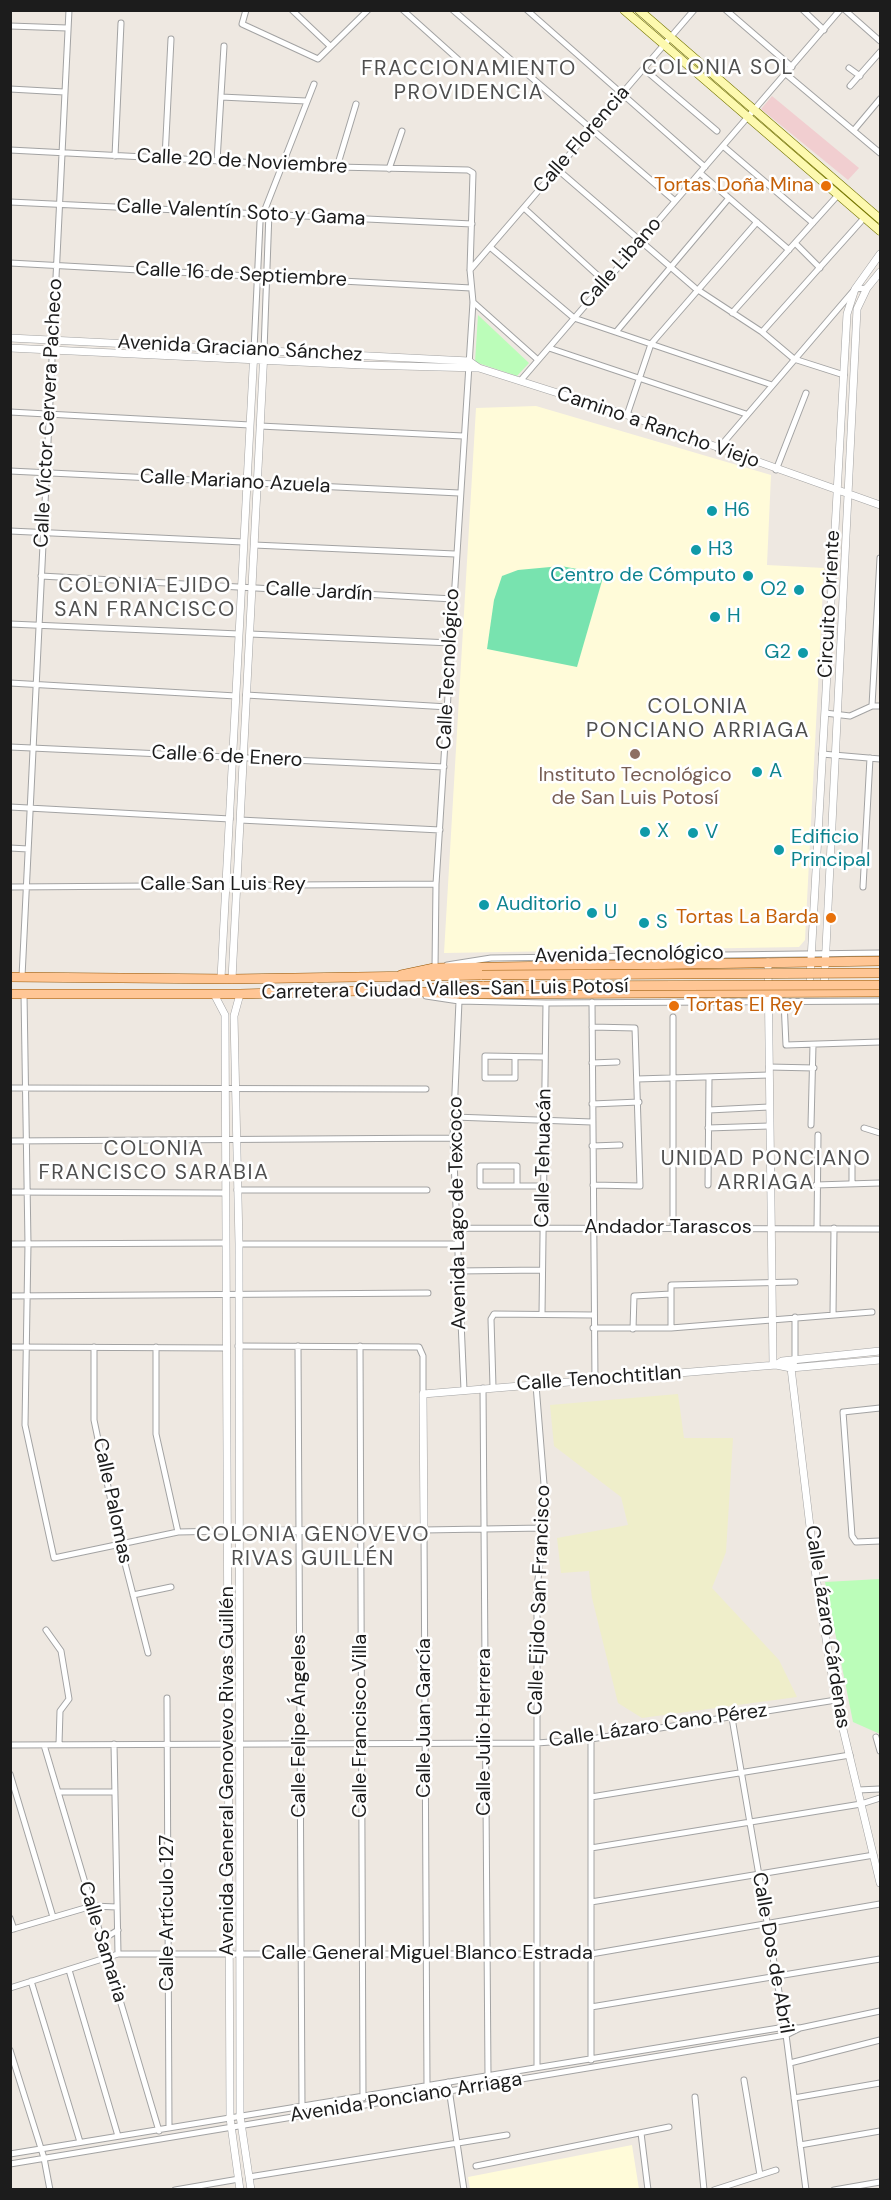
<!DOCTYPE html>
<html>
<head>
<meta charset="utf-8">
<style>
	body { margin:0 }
	#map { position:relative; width:891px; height:2200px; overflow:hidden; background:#eee8e1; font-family:"DM Sans",sans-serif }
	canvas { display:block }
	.frame { position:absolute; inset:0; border:12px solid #1c1c1c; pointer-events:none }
</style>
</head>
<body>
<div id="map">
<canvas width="891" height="2200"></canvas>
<div class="frame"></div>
</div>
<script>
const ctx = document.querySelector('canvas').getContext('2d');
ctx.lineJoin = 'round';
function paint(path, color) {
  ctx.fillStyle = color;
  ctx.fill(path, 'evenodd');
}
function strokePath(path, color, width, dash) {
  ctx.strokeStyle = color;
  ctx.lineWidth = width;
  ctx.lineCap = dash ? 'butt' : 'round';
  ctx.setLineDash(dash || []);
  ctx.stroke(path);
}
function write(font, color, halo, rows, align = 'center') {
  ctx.font = font + ' "DM Sans",sans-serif';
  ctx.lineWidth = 5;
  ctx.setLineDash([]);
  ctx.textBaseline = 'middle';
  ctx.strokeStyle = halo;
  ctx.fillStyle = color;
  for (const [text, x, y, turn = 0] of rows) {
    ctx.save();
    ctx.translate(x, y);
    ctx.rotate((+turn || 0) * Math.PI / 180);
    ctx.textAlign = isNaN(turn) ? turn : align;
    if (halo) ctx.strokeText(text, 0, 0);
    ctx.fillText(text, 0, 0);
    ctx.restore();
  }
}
const commercial = new Path2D(`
	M 772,96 L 859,168 L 848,180 L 761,109 Z`);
const education = new Path2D(`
	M 536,406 L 771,475 L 767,565 L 824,568 L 805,940 L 799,947 L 444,953 L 476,408 Z
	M 632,2145 L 639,2189 L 470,2189 L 468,2177 Z`);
const farmland = new Path2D(`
	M 678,1394 L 684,1438 L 733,1438 L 726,1552 L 712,1588 L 779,1660 L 797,1697 L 642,1718 L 618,1703 L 592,1598 L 589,1571 L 561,1573 L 557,1538 L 628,1525 L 621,1497 L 554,1446 L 550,1405 Z`);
const park = new Path2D(`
	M 478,315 L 529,363 L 517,376 L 475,362 Z
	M 880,1579 L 880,1734 L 853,1722 L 825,1582 Z`);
const pitch = new Path2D(`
	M 561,566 L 604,574 L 577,667 L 487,649 L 494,600 L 502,576 L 518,570 Z`);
const minor = new Path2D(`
	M 246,10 L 242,24 L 318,59 L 368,10
	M 292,10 L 330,46
	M 403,10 L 461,62
	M 453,10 L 675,201
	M 527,10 L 705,167
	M 726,10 L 792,67
	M 803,10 L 824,30
	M 845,10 L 880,41
	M 10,26 L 67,28
	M 849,68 L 860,76
	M 644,69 L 717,131
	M 786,74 L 880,153
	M 850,86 L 880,52
	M 10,89 L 64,92
	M 221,97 L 306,101
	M 854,130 L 880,99
	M 723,146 L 813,223
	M 10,150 L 337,167 L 468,170 L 473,173 L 470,270 L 473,302 L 436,884 L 435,968
	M 115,156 L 121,23
	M 165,158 L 171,39
	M 217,161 L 224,46
	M 337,167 L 356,104
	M 389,169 L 402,131
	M 557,169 L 695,288 L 762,332 L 794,359 L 844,375
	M 700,173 L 789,250
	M 10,202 L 472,224
	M 524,208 L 605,282
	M 795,243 L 820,268
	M 490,247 L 574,318 L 772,385
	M 10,263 L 471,288
	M 470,270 L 694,10
	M 473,302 L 538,360
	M 732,313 L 838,195
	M 616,332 L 729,198
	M 762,332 L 864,218
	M 549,348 L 746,414
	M 254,350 L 260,222 L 314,84
	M 264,351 L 269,212
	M 521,380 L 840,10
	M 10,412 L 250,425
	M 627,415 L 651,344 L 757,222
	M 260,426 L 463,436
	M 718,449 L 855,289 L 867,288
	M 776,470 L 806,393
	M 10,471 L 459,493
	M 10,531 L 243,542
	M 254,545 L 455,554
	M 41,576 L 453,599
	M 10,624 L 239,634
	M 250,634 L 451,643
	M 10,683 L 236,696
	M 246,695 L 448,707
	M 872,706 L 880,558
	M 825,713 L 850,716 L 872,706 L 880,706
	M 10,747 L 444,767
	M 822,754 L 880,759
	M 10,807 L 230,819
	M 240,820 L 440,830
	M 10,848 L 28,849
	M 10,887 L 436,884
	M 863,887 L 870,758
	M 447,965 L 491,958 L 880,953
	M 22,977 L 69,10
	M 24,994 L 28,1244 L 25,1425 L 54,1558 L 178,1532 L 227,1531
	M 426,996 L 459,1001 L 546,1003 L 880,1001
	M 459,1001 L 453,1138 L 464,1390
	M 784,1001 L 786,1045 L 880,1042
	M 592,1002 L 595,1381
	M 592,1027 L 635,1028 L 640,1186 L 593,1185
	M 515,1057 L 515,1078 L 485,1078 L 485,1056 L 545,1057
	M 592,1063 L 617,1062
	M 769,1067 L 814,1068
	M 637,1079 L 769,1075
	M 10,1088 L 426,1089
	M 592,1104 L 639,1102
	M 709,1110 L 769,1107
	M 454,1117 L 592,1122
	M 811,1125 L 813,1045
	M 708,1128 L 769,1126
	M 864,1128 L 880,1133
	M 10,1141 L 453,1138
	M 592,1146 L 620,1145
	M 852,1162 L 852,1183
	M 708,1185 L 709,1077
	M 816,1185 L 880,1183
	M 517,1186 L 517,1166 L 480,1166 L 480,1186 L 543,1186
	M 237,1190 L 427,1190
	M 10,1192 L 224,1193
	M 455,1228 L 880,1229
	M 673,1228 L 673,1017
	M 817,1229 L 818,1135
	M 10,1244 L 225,1243
	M 239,1244 L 456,1244
	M 458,1271 L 542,1270
	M 10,1296 L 428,1293
	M 542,1314 L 546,1003
	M 833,1314 L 834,1228
	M 593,1328 L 671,1328 L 872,1312
	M 671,1328 L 671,1285 L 795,1282
	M 633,1329 L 634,1296 L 671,1294
	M 238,1346 L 419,1347 L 423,1356 L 423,1394
	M 298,1346 L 302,2106
	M 360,1346 L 363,2098
	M 10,1347 L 226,1348
	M 94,1347 L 94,1420 L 120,1544 L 148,1653
	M 156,1347 L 156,1434 L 178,1532
	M 795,1359 L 795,1317
	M 536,1385 L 546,1509 L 537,1588 L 537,2067
	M 493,1387 L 491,1319 L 494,1314 L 593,1315
	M 483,1388 L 488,2075
	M 880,1408 L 843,1412 L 852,1536 L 856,1542 L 880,1541
	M 133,1595 L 171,1587
	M 46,1630 L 61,1651 L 69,1699 L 60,1711 L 59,1744
	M 167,1698 L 169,2128
	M 732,1718 L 785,2027 L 806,2190
	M 876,1737 L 880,1751
	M 591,1739 L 591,2060
	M 114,1744 L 118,1954
	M 10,1745 L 537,1743 L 591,1739 L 836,1700
	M 44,1745 L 159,2131
	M 10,1774 L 53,1917
	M 858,1790 L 880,1789
	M 58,1792 L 115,1792
	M 591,1797 L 850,1755
	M 591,1848 L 861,1804 L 880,1798
	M 591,1902 L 874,1855
	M 10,1918 L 14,1929
	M 10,1930 L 92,1906 L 117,1907
	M 102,1940 L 118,1930
	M 69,1970 L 118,2136
	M 31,1981 L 80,2142
	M 10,1988 L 118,1954 L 591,1954 L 880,1904
	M 591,2007 L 880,1959
	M 10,2050 L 44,2158 L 50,2190
	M 790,2063 L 880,2040
	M 744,2080 L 760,2175
	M 448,2082 L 464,2190
	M 427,2085 L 424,1530 L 543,1528
	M 695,2097 L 704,2190
	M 794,2098 L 880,2083
	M 641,2133 L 648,2190
	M 800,2145 L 880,2131
	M 10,2154 L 785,2027 L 799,2028
	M 10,2164 L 786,2035 L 800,2028 L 880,2011
	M 476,2166 L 669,2127
	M 249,2177 L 507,2135
	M 175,2190 L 239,2179
	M 714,2190 L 776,2170
	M 834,2190 L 880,2182`);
const tertiary = new Path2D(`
	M 10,338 L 469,361 L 479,368 L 627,415 L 880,505
	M 10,348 L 362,365 L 479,368
	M 768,962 L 773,1365
	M 221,978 L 254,350
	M 810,978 L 847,314 L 855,289 L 880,254
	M 232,979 L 264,351
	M 824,989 L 857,309 L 867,288 L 880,272
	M 214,994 L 225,1015 L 230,2118 L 240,2190
	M 240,994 L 234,1016 L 239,1244 L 240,2116 L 251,2190
	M 795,1359 L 791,1368 L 816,1577 L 836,1700 L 880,1883
	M 776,1365 L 782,1361 L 880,1351
	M 227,1531 L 424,1530 L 423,1394 L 776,1365 L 791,1368 L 880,1360`);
const secondary = new Path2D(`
	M 624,10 L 880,231
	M 639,10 L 880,219`);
const primary = new Path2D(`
	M 401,975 L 434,968 L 880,961
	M 10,977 L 232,979 L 482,975
	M 433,988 L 484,986
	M 391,990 L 454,994 L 880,992
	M 10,994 L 240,994 L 395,990`);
const primaryBridge = new Path2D(`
	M 482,975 L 880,973
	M 484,986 L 880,985`);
const markers = [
	[826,186,6,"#e8710a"],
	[712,511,6,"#0f9aa8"],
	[696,550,6,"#0f9aa8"],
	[748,576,6,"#0f9aa8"],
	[799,590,6,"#0f9aa8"],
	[715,617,6,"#0f9aa8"],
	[803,653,6,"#0f9aa8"],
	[635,754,6,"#8d6e63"],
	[757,772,6,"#0f9aa8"],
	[645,832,6,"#0f9aa8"],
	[693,833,6,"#0f9aa8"],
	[779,850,6,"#0f9aa8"],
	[484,905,6,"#0f9aa8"],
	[592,913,6,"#0f9aa8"],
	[831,918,6,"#e8710a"],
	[644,923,6,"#0f9aa8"],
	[674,1006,6,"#e8710a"]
];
const streetNames = [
	["Calle Florencia",582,140,-49],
	["Calle 20 de Noviembre",242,162,3],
	["Calle Valentín Soto y Gama",241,213,3],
	["Calle Libano",621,263,-49],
	["Calle 16 de Septiembre",241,275,3],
	["Avenida Graciano Sánchez",240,349,3],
	["Calle Víctor Cervera Pacheco",49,413,-87],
	["Camino a Rancho Viejo",658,428,19],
	["Calle Mariano Azuela",235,482,3],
	["Calle Jardín",319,592,3],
	["Circuito Oriente",830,604,-87],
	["Calle Tecnológico",449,669,-87],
	["Calle 6 de Enero",227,757,3],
	["Calle San Luis Rey",223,885],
	["Avenida Tecnológico",629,955,-1],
	["Carretera Ciudad Valles-San Luis Potosí",445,990,-1],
	["Calle Tehuacán",544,1158,-89],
	["Avenida Lago de Texcoco",458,1213,-91],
	["Andador Tarascos",668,1228],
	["Calle Tenochtitlan",599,1379,-4],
	["Calle Palomas",112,1501,78],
	["Calle Ejido San Francisco",540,1600,-88],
	["Calle Lázaro Cárdenas",827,1627,81],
	["Calle Juan García",425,1718,-90],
	["Calle Felipe Ángeles",300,1726,-90],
	["Calle Francisco Villa",361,1726,-90],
	["Calle Lázaro Cano Pérez",658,1726,-8],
	["Calle Julio Herrera",485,1732,-90],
	["Avenida General Genovevo Rivas Guillén",228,1771,-90],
	["Calle Artículo 127",168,1913,-90],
	["Calle Samaria",102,1942,73],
	["Calle Dos de Abril",772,1953,80],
	["Calle General Miguel Blanco Estrada",427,1954],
	["Avenida Ponciano Arriaga",406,2098,-9]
];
const foodNames = [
	["Tortas Doña Mina",814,186],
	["Tortas La Barda",819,918],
	["Tortas El Rey",686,1006,"left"]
];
const cultureNames = [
	["H6",724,511],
	["H3",708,550],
	["Centro de Cómputo",736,576,"right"],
	["O2",787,590,"right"],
	["H",727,617],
	["G2",791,653,"right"],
	["A",769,772],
	["X",657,832],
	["V",705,833],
	["Edificio",791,838],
	["Principal",791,861],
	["Auditorio",496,905],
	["U",604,913],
	["S",656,923]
];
const educationNames = [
	["Instituto Tecnológico",635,776],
	["de San Luis Potosí",635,799]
];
const neighbourhoodNames = [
	["COLONIA SOL",718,68],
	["FRACCIONAMIENTO",469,69],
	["PROVIDENCIA",469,93],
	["COLONIA EJIDO",145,586],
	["SAN FRANCISCO",145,610],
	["COLONIA",698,707],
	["PONCIANO ARRIAGA",698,731],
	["COLONIA",154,1149],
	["FRANCISCO SARABIA",154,1173],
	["UNIDAD PONCIANO",766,1159],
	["ARRIAGA",766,1183],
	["COLONIA GENOVEVO",313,1535],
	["RIVAS GUILLÉN",313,1559]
];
paint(commercial, '#f1ced0');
paint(education, '#fffbd9');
paint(farmland, '#efeeca');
paint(park, '#bbfdb9');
paint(pitch, '#78e3af');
strokePath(minor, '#a3a3a3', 7);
strokePath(tertiary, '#a3a3a3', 8);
strokePath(secondary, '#757600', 9);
strokePath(primary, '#945400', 10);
strokePath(minor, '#fff', 5);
strokePath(tertiary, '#fff', 7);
strokePath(secondary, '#fdf9af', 8);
strokePath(primary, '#ffc695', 9);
strokePath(primaryBridge, '#945400', 10, []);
strokePath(primaryBridge, '#ffc695', 9);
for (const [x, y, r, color] of markers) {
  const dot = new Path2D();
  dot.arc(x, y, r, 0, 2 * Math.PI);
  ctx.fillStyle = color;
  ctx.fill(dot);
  strokePath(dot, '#fff', 2);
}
write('20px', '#1c1c1c', '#fff', streetNames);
write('20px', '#c56008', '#fff', foodNames, 'right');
write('20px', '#0d838f', '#fff', cultureNames, 'left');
write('20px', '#785e54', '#fff', educationNames);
ctx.letterSpacing = '1.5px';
write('21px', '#4f4f4f', '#fff', neighbourhoodNames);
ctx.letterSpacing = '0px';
</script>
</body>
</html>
